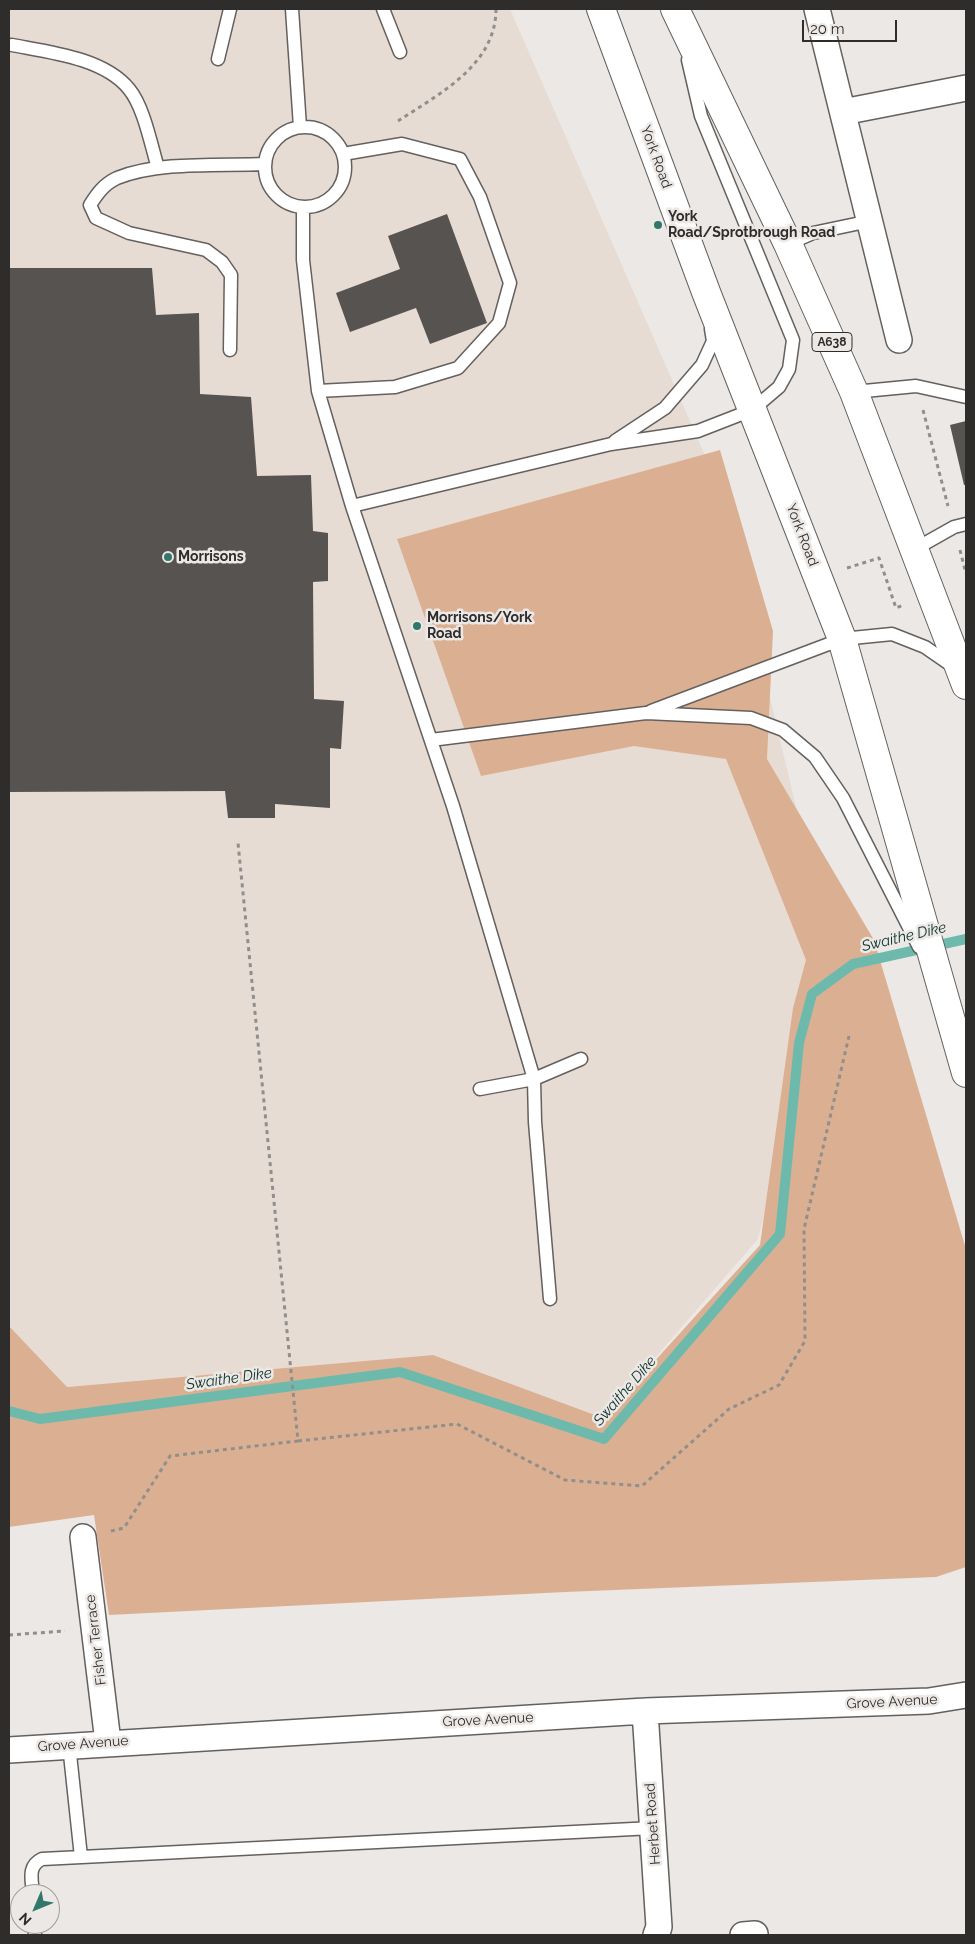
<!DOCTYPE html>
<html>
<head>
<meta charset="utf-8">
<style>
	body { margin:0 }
	#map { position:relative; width:975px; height:1944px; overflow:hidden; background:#ece8e5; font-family:Raleway,sans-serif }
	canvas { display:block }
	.frame { position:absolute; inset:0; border:10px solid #2e2d2c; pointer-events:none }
	.north { position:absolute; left:10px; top:1884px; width:50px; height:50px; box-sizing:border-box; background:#ece8e5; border:1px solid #a09d9b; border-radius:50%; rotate:225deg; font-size:14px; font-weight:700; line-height:20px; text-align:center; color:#2e2d2c }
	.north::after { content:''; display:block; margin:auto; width:18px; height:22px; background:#31776c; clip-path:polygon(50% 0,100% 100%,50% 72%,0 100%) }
	.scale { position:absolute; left:802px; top:20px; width:95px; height:22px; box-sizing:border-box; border:2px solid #2e2d2c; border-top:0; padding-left:6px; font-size:15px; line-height:18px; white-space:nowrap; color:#2e2d2c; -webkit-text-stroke:4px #ece8e5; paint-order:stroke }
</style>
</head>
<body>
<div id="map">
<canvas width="975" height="1944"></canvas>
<div class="frame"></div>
<div class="north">N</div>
<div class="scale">20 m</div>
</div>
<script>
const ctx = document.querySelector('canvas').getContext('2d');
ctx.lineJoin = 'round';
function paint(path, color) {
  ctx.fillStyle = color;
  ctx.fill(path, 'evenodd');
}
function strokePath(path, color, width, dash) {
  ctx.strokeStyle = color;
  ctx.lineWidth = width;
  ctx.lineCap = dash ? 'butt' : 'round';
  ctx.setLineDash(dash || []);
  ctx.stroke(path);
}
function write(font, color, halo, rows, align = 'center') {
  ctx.font = font + ' Raleway,sans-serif';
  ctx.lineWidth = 5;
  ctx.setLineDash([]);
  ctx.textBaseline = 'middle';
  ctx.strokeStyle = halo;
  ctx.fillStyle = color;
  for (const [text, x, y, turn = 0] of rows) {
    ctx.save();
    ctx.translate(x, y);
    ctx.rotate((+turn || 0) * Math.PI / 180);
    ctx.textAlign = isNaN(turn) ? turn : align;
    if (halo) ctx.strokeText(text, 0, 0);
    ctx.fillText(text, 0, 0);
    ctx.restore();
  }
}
const built = new Path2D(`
	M 9,9 L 510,9 L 721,492 L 832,958 L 758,1239 L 603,1418 L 433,1355 L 67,1387 L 9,1326 Z`);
const green = new Path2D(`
	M 720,450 L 773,631 L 767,759 L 874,940 L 966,1249 L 966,1567 L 936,1577 L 565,1592 L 109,1615 L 94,1515 L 9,1527 L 9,1326 L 67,1387 L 433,1355 L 603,1418 L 760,1245 L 793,1008 L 806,960 L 726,759 L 634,746 L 481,776 L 397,539 Z`);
const stream = new Path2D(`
	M 9,1411 L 40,1419 L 400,1372 L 604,1439 L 780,1234 L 799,1043 L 812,994 L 853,964 L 966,939`);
const building = new Path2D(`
	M 447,214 L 487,323 L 430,344 L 416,308 L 350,332 L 336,293 L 400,269 L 388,236 Z
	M 9,268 L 152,268 L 156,315 L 199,313 L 200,394 L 251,397 L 257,476 L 311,475 L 313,531 L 328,533 L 328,581 L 313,582 L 314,699 L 344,701 L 341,749 L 330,748 L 330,808 L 275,804 L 275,818 L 228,818 L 225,791 L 9,792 Z
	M 966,421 L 966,485 L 964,485 L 950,425 Z`);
const path = new Path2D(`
	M 398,121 C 439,94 496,65 496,9
	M 923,410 L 948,506
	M 960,550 L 966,574
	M 847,568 L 879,558 L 896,608 L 903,605
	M 298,1441 L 457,1424 L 565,1480 L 642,1486 L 729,1409 L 779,1385 L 805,1341 L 804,1229 L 849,1036
	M 111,1531 L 124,1528 L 170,1456 L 298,1441 L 238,843
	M 9,1635 L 65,1631`);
const lane = new Path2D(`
	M 292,9 L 300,127
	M 383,9 L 400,52
	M 12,45 C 49,52 104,58 129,89 C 144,107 151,145 158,168
	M 218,59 L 230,9
	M265 167a40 40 0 1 1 80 0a40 40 0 1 1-80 0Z
	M 303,208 L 303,260 L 318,391 L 352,506 L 453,806 L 534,1079 L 535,1122 L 550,1299
	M 788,244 L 813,233 L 870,221
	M 230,350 L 231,275 L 222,262 L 206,250 L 129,233 L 96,218 L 90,205 C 97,194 104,184 117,178 C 160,161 219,166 264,164
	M 318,391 L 395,387 L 458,368 L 499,323 L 510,283 L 480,197 L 460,159 L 402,144 L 343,154
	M 854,392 L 916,386 L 966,397
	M 615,441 L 665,408 L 702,365 L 713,341 L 711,329
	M 352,506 L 611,444 L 698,431 L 752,410 L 779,387 L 789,369 L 793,340 L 701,116 L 688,60
	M 915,549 L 954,527 L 966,524
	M 651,711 L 842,639 L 892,634 L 925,647 L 954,667
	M 431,740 L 646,713 L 751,718 L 783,730 L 815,757 L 843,798 L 919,947
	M 480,1089 L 534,1079 L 581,1059
	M 69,1745 L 81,1857
	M 33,1894 C 32,1880 27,1866 42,1859 L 653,1828
	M 34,1924 L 35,1935`);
const street = new Path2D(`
	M 817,9 L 899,340
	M 843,112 L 966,88
	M 83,1537 L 108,1742
	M 645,1711 L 659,1927 L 656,1935
	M 9,1750 L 645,1711 L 929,1701 L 966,1695
	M 743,1935 L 755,1934`);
const highway = new Path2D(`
	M 601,9 L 706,292 L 842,639 L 966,1073
	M 675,9 L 788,244 L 854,392 L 966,685`);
const markers = [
	[658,225,5,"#31776c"],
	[168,557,5,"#31776c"],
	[417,626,5,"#31776c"]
];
const shields = [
	[832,342,40]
];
const shieldNames = [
	["A638",832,342]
];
const streetNames = [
	["York Road",656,157,70],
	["York Road",802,535,69],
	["Fisher Terrace",96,1640,-97],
	["Grove Avenue",892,1702,-3],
	["Grove Avenue",488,1720,-3],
	["Grove Avenue",83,1744,-4],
	["Herbet Road",653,1824,-94]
];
const poiNames = [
	["York",668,217],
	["Road/Sprotbrough Road",668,233],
	["Morrisons",178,557],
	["Morrisons/York",427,618],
	["Road",427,634]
];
const waterNames = [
	["Swaithe Dike",904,937,-13],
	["Swaithe Dike",229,1379,-8],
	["Swaithe Dike",625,1391,-49]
];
paint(built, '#e7dcd4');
paint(green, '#dbb092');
strokePath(stream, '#6dbaad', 10);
paint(building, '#575351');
strokePath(lane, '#64605e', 15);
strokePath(street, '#64605e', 28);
strokePath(highway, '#64605e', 30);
strokePath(path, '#918e8c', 3, [4, 4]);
strokePath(lane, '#fff', 12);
strokePath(street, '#fff', 25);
strokePath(highway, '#fff', 28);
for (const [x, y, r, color] of markers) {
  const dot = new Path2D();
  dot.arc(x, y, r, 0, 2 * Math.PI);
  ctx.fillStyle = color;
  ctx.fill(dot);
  strokePath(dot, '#ece8e5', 2);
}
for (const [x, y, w] of shields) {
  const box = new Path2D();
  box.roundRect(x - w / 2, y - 9.5, w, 19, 4);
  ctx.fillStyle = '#ece8e5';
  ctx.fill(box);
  strokePath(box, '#2e2d2c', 1);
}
write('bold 12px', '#2e2d2c', null, shieldNames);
write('14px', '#2e2d2c', '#ece8e5', streetNames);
write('bold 14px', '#2e2d2c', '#ece8e5', poiNames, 'left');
write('italic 15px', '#0c322d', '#ece8e5', waterNames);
</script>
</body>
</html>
